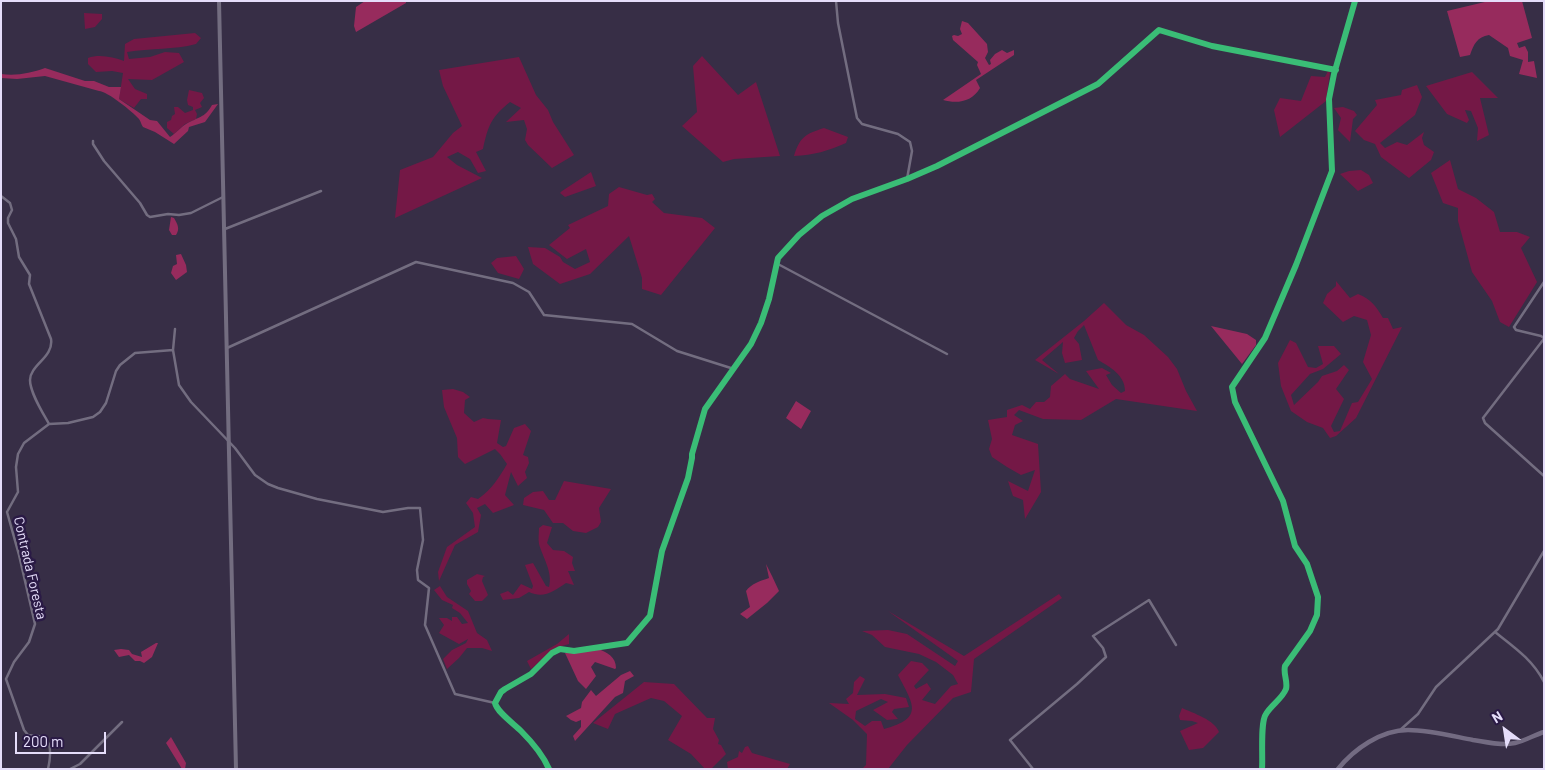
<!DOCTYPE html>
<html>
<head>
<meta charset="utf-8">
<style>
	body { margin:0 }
	#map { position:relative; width:1545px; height:770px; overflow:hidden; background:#372e46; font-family:Barlow,sans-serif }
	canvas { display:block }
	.frame { position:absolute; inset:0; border:2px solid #e5ddfa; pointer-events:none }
	.north { position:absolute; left:1480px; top:705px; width:50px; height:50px; -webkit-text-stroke:4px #2a1a45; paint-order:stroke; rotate:329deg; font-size:14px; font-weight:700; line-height:20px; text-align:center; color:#e5ddfa }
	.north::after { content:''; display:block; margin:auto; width:18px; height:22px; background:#e5ddfa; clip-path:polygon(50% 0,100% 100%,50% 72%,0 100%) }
	.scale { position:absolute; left:15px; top:732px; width:91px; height:22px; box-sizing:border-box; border:2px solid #e5ddfa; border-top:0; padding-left:6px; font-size:15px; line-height:18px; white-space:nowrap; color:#e5ddfa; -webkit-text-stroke:4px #2a1a45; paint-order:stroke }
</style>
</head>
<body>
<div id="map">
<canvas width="1545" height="770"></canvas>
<div class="frame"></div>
<div class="north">N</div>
<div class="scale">200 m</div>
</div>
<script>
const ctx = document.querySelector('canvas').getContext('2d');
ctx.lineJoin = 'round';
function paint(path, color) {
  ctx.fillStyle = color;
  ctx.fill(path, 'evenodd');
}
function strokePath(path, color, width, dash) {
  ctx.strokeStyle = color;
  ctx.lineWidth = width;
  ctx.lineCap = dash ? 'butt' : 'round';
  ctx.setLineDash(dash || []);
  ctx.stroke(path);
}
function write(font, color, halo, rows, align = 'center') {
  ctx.font = font + ' Barlow,sans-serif';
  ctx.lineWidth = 5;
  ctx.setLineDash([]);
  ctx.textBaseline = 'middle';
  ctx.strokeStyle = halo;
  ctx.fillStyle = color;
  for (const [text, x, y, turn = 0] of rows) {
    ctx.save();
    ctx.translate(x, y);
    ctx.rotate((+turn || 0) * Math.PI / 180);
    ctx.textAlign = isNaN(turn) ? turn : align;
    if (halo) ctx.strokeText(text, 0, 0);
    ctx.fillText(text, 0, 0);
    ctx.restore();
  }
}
const green = new Path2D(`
	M 84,13 L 102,14 L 102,19 L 95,27 L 85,29 Z
	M 195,33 L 201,38 L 196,44 C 174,50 151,48 127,52 L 129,59 L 150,57 L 165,52 L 179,53 L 184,62 L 152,80 L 128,79 L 135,89 L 147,94 L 147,99 L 141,99 L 134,108 L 119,99 L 123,73 L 112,71 L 96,72 L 88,64 L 88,58 C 99,54 113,57 124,61 L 125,44 L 134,39 Z
	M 702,56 L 738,95 L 756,82 L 780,156 L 734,159 L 723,162 L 682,126 L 697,112 L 693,66 Z
	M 519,57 L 536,95 L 548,110 L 553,122 L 574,155 L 552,168 L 528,145 L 525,140 L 527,129 L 524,120 L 506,122 L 521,108 L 510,102 C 491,117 488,126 483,149 L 476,152 L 486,171 L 478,173 L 470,159 L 458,152 L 447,157 L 457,165 L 482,178 L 395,218 L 400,170 L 433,157 L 453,133 L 462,126 L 443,86 L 439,70 Z
	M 1328,71 L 1330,72 L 1326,101 L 1280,137 L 1274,110 L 1280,98 L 1301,101 L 1311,76 L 1325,77 Z
	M 1472,72 L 1498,98 L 1480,98 L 1489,135 L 1477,141 L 1478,128 L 1471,111 L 1465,110 L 1469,120 L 1467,123 L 1447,114 L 1426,86 Z
	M 1417,85 L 1422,97 L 1415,115 L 1380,143 L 1385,148 L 1397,142 L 1407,145 L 1424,132 L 1422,138 L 1424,145 L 1434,152 L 1431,160 L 1409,178 L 1381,157 L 1375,144 L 1364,140 L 1355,131 L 1377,105 L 1375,100 L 1401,95 L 1402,90 Z
	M 189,90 L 202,93 L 204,98 L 200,103 L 202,107 L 195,110 L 197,114 L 196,119 L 185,124 L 174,134 L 167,128 L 167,122 L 171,120 L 172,116 L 175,114 L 174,107 L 178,107 L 185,113 L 193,110 L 193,107 L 188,105 L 187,100 Z
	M 1343,107 L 1354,111 L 1357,115 L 1353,119 L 1350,142 L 1338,130 L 1341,118 L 1334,108 Z
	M 824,128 L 848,137 L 846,143 C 828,151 814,155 794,156 C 800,137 805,134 824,128 Z
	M 1450,160 L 1458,189 L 1476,198 L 1494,212 L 1500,232 L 1517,232 L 1530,237 L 1521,248 L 1537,282 L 1509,327 L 1500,322 L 1492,301 L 1472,272 L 1458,221 L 1458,208 L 1443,203 L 1431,173 Z
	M 1361,170 L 1369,175 L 1373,183 L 1358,191 L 1340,174 L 1349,171 Z
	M 591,172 L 596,186 L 565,197 L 560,193 L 562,191 Z
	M 619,187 L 647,195 L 652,194 L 655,199 L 652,202 L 664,213 L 702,218 L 715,228 L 661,295 L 642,289 L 642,278 L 629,236 L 590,274 L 560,284 L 533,264 L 528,247 L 545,248 L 560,257 L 563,262 L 575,269 L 590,262 L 586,249 L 567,259 L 549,245 L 570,228 L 568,225 L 608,206 L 609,194 Z
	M 516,256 L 524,269 L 519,279 L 498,273 L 491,263 L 497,258 Z
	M 1336,281 L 1350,298 L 1358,294 C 1371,299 1376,306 1383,318 L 1388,318 L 1393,329 L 1402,327 L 1356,418 L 1336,436 L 1330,438 L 1323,428 L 1307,422 L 1291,411 L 1281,386 L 1278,363 L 1290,340 L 1296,343 L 1308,367 L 1316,368 L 1323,364 L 1318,346 L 1334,346 L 1341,354 L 1323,369 L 1310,374 L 1291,395 L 1294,405 L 1318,382 L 1322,376 L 1337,371 L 1344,365 L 1349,370 L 1336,389 L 1344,399 L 1331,426 L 1334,432 L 1340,431 L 1352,403 L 1358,402 L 1372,379 L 1363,362 L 1371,335 L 1367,320 L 1354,316 L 1343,322 L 1323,303 L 1327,294 L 1336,286 Z
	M 1104,303 L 1126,325 L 1144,335 L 1168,357 L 1177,369 L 1186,391 L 1197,411 L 1116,399 L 1081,420 L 1043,419 L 1019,410 L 1014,415 L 1023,421 L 1015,425 L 1012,435 L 1038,444 L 1041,492 L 1025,519 L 1023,500 L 1013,496 L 1008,481 L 1028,491 L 1035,470 L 1021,475 L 1007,467 L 992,457 L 989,449 L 992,439 L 988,420 L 1007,417 L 1007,410 L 1022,405 L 1030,409 L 1036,402 L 1044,402 L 1050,397 L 1051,386 L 1065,374 L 1070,379 L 1099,389 L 1086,371 L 1102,368 L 1111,373 L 1106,375 L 1112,385 L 1121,393 L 1125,391 C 1125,375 1110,367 1098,360 L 1084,325 L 1078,331 L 1074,338 L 1079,344 L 1082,360 L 1065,363 L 1062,353 L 1063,342 L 1042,360 L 1059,374 L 1035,360 L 1084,321 Z
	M 453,389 L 463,392 L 470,397 L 465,400 L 464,413 L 474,422 L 483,418 L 488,419 L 501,420 L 497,443 L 503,447 L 506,446 L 514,428 L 525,424 L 531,431 L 523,455 L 528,457 L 529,463 L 525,472 L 527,478 L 518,486 L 511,472 L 505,495 L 514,505 L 493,513 L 485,504 L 477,508 L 481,515 L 478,532 L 455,545 L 439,581 L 438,572 L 447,547 L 475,527 L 473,513 L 466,503 L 471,497 L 478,499 C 491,490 499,478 507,464 L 500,454 L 495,449 L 465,464 L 458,457 L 457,438 L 444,407 L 442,390 Z
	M 564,481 L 611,489 L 599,508 L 601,522 L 598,527 L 586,533 L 573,531 L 563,523 L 553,523 L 544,510 L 523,505 L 524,498 L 533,492 L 543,491 L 549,500 L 555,500 Z
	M 543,525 L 552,527 L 547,543 L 553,550 L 564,551 L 573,557 L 572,563 L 575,571 L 568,571 L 574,585 L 566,583 C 554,591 544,599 529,592 L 519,598 L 503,600 L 500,594 L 508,591 L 513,595 L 521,584 L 532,589 L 533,586 L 525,565 L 533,563 L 546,586 L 549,587 C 553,572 543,558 539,544 C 538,539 539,533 539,528 Z
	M 477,574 L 485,576 L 483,577 L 482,581 L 488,595 L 482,601 L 475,601 L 469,594 L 471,591 L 467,584 L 467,580 Z
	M 440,586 L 447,597 L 468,611 L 477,633 L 487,640 L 492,651 L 482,648 L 467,648 L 459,658 L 447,669 L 443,659 L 452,650 L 466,643 L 468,639 L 459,644 L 439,633 L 444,625 L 439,618 L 447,618 L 452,621 L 452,617 L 457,617 L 462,624 L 468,623 L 460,613 L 452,608 L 453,605 L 442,600 L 434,590 Z
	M 1059,594 L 1062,598 L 974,659 L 971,692 L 953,698 L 907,745 L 888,769 L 862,769 L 866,765 L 867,734 L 853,720 L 829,703 L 849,704 L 846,699 L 853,693 L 854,682 L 860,676 L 865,679 L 857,695 L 885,694 L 906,698 L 909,707 L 894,709 L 892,712 L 898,719 L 887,720 L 873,710 L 888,702 L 881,699 L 856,711 L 855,719 L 865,726 L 872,721 L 881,721 L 884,729 C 925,718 913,704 898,675 L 911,661 L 922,663 L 929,670 L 914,686 L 916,689 L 927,683 L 931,689 L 922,700 L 935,704 L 951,686 L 958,684 L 953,675 L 936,662 L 919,654 L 885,647 L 872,635 L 862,631 L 888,630 L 907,634 L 955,666 L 958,661 L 888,611 L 964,656 Z
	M 569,634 L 569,644 L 555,648 L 531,669 L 527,661 L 557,644 Z
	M 644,682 L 674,684 L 707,718 L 715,718 L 713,729 L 719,740 L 718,744 L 721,745 L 726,754 L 711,769 L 705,769 L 691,754 L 668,740 L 682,716 L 664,701 L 651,698 L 615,714 L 608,729 L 593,723 Z
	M 1182,708 C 1193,713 1215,720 1219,732 L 1203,748 L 1189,750 L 1180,731 L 1198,723 L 1192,721 L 1180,720 L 1179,716 Z
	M 748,746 L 752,753 L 790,764 L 787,769 L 728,769 L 727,762 L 738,757 L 739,751 L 742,753 L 745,747 Z`);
const forest = new Path2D(`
	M 365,1 L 406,1 L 406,3 L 356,32 L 354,26 L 356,7 Z
	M 1489,1 L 1522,1 L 1532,38 L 1517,43 L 1519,48 L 1525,46 L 1528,52 L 1528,62 L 1534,61 L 1537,78 L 1519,74 L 1523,60 L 1510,56 L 1508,48 L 1489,35 C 1477,37 1474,44 1470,55 L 1460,57 L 1447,11 Z
	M 962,21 L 968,23 L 987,44 L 988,52 L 985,58 L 989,65 L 991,64 L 990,60 L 995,54 L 1002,50 L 1007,53 L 1014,50 L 1014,55 L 976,80 L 980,88 C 972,102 957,104 943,100 L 981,74 L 977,65 L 978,62 L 953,40 L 952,36 L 954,35 L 958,36 L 962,34 L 960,29 Z
	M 45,68 L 85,81 L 94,81 L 109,87 L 121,87 L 119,99 L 150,120 L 157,121 L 170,137 C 176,133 181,127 186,124 C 198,117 205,118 212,105 L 218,104 L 205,122 L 189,127 L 188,131 L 174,144 L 155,132 L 143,127 C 141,124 141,122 139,119 C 133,112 107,91 99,91 L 45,76 L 17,79 L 1,78 L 1,74 C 17,76 31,73 45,68 Z
	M 171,217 L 174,218 C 178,225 180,229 176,235 L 172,235 L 169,230 Z
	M 181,254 L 186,265 L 187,272 L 176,280 L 171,273 L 173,266 L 177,264 L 176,255 Z
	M 1211,326 L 1247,334 L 1256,340 L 1256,345 L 1242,364 Z
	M 796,401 L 811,411 L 801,429 L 786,418 Z
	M 766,564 L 772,576 L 779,591 L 767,603 L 747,619 L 740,614 L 750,607 L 746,591 C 751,584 760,581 769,578 Z
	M 156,643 L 158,643 L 152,657 L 144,663 L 140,661 L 135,661 L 129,655 L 119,657 L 114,650 L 121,649 L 129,650 L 132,654 L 142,657 L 141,652 Z
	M 598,649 C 607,652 616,657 616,668 L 615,669 L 595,662 L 591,667 L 596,676 L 586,689 L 578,681 L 565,653 Z
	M 630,671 L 634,676 L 625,681 L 623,693 L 615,697 L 575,741 L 573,736 L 581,727 L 581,720 L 576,722 L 571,720 L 566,716 L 581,708 L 582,702 L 591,690 L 596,696 L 621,675 Z
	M 171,737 L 186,763 L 185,769 L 182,769 L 166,743 Z`);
const street = new Path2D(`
	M 836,1 L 838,23 L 857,118 L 862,124 L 898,134 L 910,142 L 912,151 L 907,179
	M 93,141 L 93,144 L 104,161 L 140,203 L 147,215 L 150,217 L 168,214 L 179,215 L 191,213 L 223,197
	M 1,196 L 10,203 L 12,210 L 8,218 L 8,223 L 16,239 L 19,257 L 30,275 L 29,284 L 51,339 C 54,357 30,365 30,380 C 30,393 43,413 49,424
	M 225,229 L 321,191
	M 776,263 L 947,354
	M 1544,282 L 1514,327 L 1516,330 L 1541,336 L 1544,338 L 1543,340 L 1483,418 L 1485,423 L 1544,476
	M 175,329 L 173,350 L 179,385 L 191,402 L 235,448 L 255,475 L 268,484 L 278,488 L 317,499 L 383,512 L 408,508 L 420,508 L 423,540 L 417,570 L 418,580 L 429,588 L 425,625 L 455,694 L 495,703
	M 227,348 L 416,262 L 513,283 L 529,292 L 544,315 L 632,324 L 677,351 L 734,369
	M 1495,632 C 1514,647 1533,660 1544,682
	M 1399,731 L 1418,714 L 1436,687 L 1498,629 L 1544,551
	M 48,769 C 50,760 53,743 44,738 C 39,735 33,736 28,735 L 24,730 L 6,679 L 14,662 L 29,642 L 35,624 L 19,555 L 7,512 L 18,492 L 16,467 L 18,454 L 24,443 L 49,424 L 68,423 L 93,417 L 100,412 L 106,403 L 116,371 L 120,365 L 135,353 L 173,350
	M 70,769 L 80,764 L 122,722
	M 549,769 C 543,755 532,742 521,731 C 514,724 497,712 495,703 L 501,692 L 505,689 L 531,674 L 552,653 L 560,649 L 574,651 L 627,643 L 650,616 L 662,551 L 688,478 L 692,458 L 692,454 L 705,409 L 751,344 L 761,323 L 769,299 L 778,258 L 799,235 L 822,216 L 852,199 L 907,179 L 937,166 L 1098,84 L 1159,30 L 1212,46 L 1335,70
	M 1033,769 L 1010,740 L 1077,684 L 1106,657 L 1103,648 L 1093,636 L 1149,600 L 1176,645`);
const secondary = new Path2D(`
	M 219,1 L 236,769
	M 1262,769 C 1263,757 1260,722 1266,714 C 1271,705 1282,699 1286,689 C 1288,681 1283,674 1285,666 L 1310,631 L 1317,615 L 1318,597 L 1307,564 L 1295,546 L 1283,501 L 1235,402 L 1232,387 L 1265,338 L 1296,265 L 1332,171 L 1329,99 L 1334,74 L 1355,1`);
const primary = new Path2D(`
	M 1338,769 C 1354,749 1381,730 1408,730 C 1429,730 1452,736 1473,740 C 1486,742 1501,746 1515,743 C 1525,741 1534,735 1544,732`);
const cycleway = new Path2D(`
	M 549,769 C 543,755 532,742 521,731 C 514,724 497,712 495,703 L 501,692 L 505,689 L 531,674 L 552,653 L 560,649 L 574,651 L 627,643 L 650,616 L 662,551 L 688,478 L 692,458 L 692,454 L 705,409 L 751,344 L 761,323 L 769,299 L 778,258 L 799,235 L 822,216 L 852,199 L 907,179 L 937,166 L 1098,84 L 1159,30 L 1212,46 L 1336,70
	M 1262,769 C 1263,757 1260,722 1266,714 C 1271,705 1282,699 1286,689 C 1288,681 1283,674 1285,666 L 1310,631 L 1317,615 L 1318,597 L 1307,564 L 1295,546 L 1283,501 L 1235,402 L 1232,387 L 1265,338 L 1296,265 L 1332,171 L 1329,99 L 1334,74 L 1355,1`);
const streetNames = [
	["Contrada Foresta",30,568,77]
];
paint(green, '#741846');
paint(forest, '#972b5d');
strokePath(street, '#736d80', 2.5);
strokePath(secondary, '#736d80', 4);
strokePath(primary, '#736b82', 4.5);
strokePath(cycleway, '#3abd76', 6);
write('14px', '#e5ddfa', '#2a1a45', streetNames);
</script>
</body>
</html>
